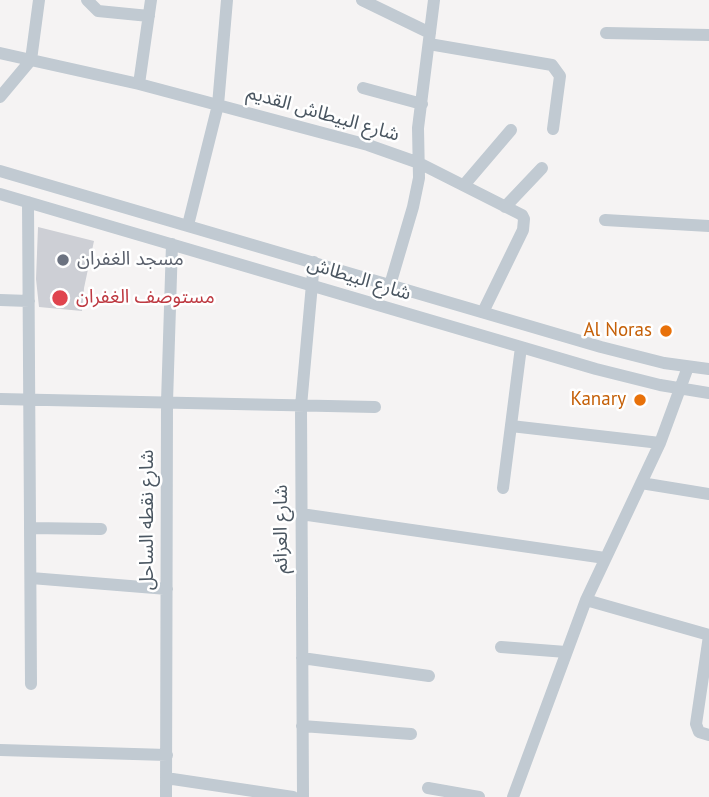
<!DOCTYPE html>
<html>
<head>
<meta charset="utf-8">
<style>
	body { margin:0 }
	canvas { display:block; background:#f5f3f3 }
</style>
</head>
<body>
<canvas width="709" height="797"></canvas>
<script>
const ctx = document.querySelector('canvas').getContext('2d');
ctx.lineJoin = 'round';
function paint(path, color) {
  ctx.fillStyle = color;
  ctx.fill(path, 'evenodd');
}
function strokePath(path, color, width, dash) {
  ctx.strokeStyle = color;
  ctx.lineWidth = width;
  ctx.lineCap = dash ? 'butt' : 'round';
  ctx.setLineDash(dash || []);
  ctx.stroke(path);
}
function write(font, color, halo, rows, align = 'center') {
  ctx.font = font + ' "PT Sans","Noto Sans Arabic",sans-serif';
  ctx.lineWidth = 5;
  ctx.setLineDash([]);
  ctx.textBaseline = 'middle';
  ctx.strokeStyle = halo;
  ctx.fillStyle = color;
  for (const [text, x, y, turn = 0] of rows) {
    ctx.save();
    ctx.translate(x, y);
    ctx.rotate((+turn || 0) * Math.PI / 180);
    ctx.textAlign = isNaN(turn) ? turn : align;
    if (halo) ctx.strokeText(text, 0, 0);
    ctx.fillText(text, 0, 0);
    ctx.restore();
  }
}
const building = new Path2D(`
	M 38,227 L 94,241 L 84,288 L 82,311 L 39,307 L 36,279 Z`);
const street = new Path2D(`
	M 87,0 L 98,11 L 149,16
	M 362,0 L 430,33
	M 606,33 L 709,35
	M 429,44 L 552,65 L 560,76 L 553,129
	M 0,53 L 139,84 L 368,145 L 419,163 L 522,215 L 524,219 L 523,230 L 483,312
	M 139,84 L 151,0
	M 363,88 L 422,104
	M 0,97 L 31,60 L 39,0
	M 0,171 L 601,347 L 664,363 L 709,369
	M 464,185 L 511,130
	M 0,194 L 596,369 L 660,385 L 709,393
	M 28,202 L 31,684
	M 505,207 L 542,168
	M 605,220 L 709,226
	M 188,225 L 218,105 L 227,0
	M 390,285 L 413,207 L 419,178 L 418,128 L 434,0
	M 0,300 L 29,301
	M 0,399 L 375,407
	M 511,426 L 660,443
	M 641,483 L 709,494
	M 503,488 L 521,347
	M 301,514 L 605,558
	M 30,528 L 101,529
	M 31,578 L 167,589
	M 586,600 L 709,635
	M 709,636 L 696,724 L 699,732 L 709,735
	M 501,647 L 566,652
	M 302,658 L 429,676
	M 302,726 L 411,734
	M 0,750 L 167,755
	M 166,778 L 293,797
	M 428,788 L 479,797
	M 166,797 L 167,402 L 172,244
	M 303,797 L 301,406 L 314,262
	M 513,797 L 586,600 L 660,443 L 688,367`);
const markers = [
	[63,260,7,"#6b7280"],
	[60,298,9,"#e0444e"],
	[666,331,7,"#e8710a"],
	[640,400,7,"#e8710a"]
];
const streetNames = [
	["شارع البيطاش القديم",323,114,16],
	["شارع البيطاش",359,279,17],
	["شارع نقطه الساحل",148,520,-90],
	["شارع العزائم",282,529,-90]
];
const worshipNames = [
	["مسجد الغفران",77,260]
];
const healthNames = [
	["مستوصف الغفران",76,298]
];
const foodNames = [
	["Al Noras",652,331],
	["Kanary",626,400]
];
paint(building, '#cdcfd5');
strokePath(street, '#c1cad2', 12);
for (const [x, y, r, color] of markers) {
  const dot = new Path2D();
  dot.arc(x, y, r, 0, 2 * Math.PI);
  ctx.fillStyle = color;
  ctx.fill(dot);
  strokePath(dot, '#fff', 2.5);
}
write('19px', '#4a5661', '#fff', streetNames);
write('19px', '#5b616d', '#fff', worshipNames, 'left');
write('19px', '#be3a42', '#fff', healthNames, 'left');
write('19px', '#c56008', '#fff', foodNames, 'right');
</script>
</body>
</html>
